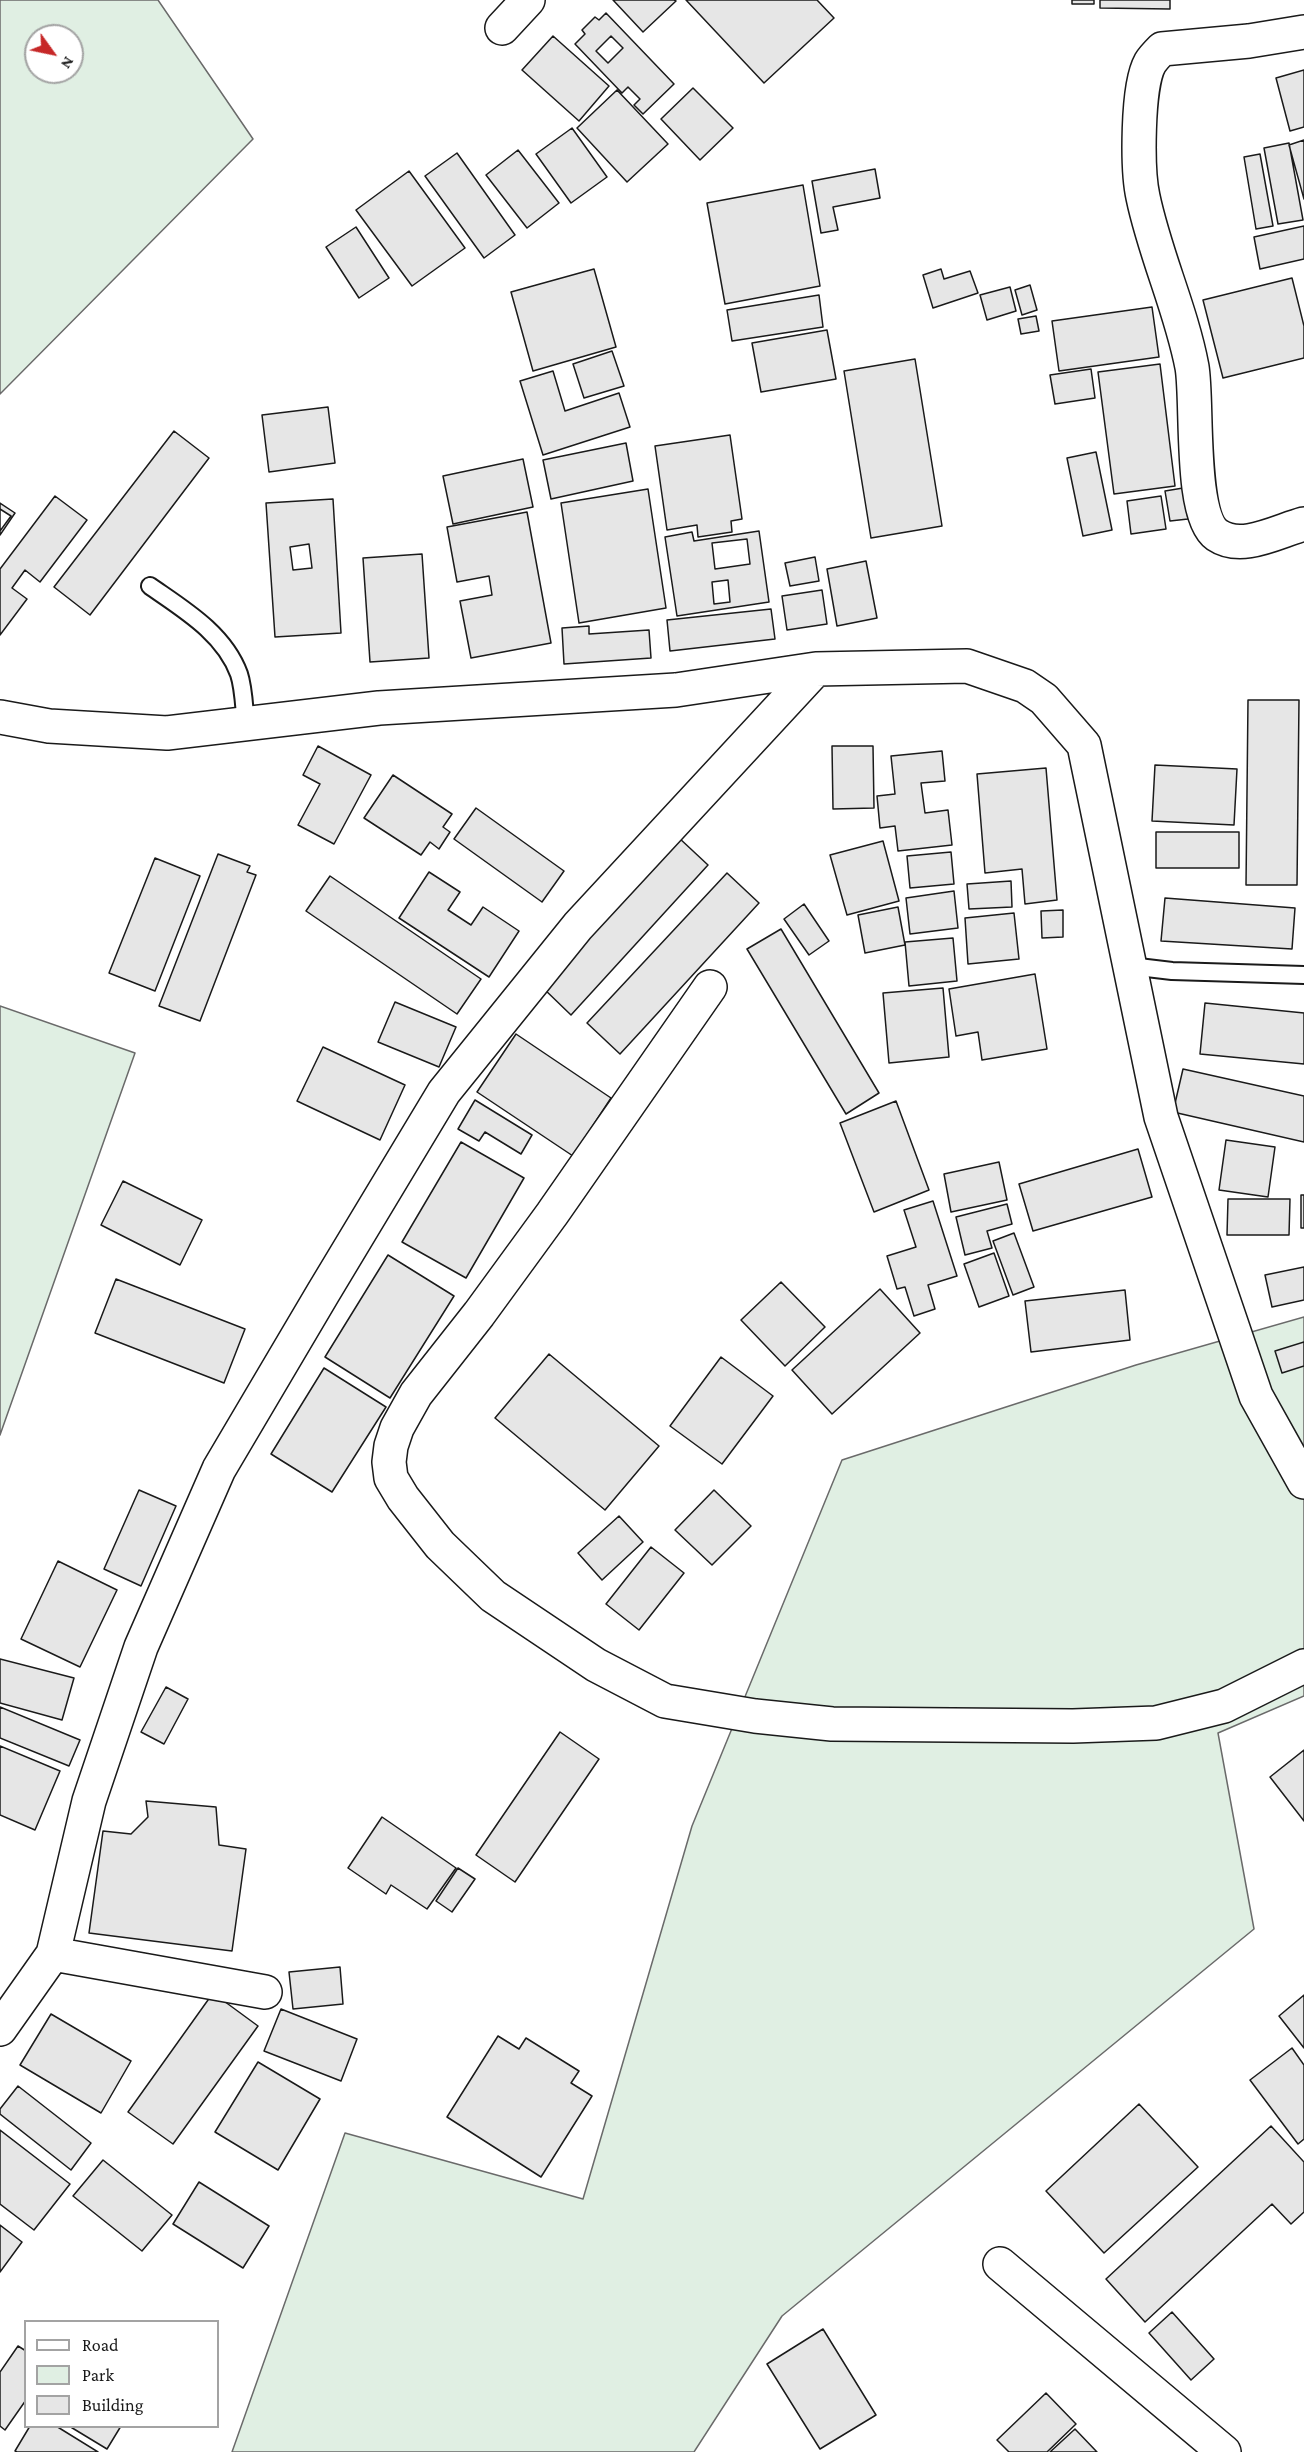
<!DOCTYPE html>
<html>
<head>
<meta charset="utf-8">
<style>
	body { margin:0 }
	#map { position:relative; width:1304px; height:2452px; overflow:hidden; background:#fff; font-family:"Crimson Pro",serif }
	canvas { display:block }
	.legend { position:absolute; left:24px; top:2320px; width:195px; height:108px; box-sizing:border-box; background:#fff; border:2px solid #a3a3a3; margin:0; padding:8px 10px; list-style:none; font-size:18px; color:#1a1a1a }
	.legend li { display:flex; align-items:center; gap:12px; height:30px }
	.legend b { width:30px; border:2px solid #a3a3a3 }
	.north { position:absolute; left:24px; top:24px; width:60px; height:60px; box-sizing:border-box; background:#fff; border:2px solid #a3a3a3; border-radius:50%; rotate:123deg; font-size:16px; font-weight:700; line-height:24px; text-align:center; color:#1a1a1a }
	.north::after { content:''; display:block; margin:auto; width:21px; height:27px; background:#c62828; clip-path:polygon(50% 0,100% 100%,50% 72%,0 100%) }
</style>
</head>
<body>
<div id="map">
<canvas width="1304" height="2452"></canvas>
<ul class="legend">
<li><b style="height:8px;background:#fff"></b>Road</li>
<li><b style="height:16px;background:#e0efe3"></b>Park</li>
<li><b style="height:16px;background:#e6e6e6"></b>Building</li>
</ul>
<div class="north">N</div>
</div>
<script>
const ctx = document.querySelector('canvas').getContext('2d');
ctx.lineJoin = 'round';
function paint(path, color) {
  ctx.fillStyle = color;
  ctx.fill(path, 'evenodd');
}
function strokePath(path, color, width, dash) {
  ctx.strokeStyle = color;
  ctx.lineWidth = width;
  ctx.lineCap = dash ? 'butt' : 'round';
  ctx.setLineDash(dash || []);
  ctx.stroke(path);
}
const green = new Path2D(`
	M 0,0 L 158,0 L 253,139 L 0,394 ZM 36,36 L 72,36 L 72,72 L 36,72 Z
	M 0,1006 L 135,1053 L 0,1435 Z
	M 1304,1317 L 1304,1696 L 1218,1733 L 1254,1929 L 782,2316 L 694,2452 L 232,2452 L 345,2133 L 583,2199 L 692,1826 L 842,1460 L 1136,1365 Z`);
const building = new Path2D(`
	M 613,0 L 674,0 L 676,1 L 643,32 Z
	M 686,0 L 817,0 L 834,18 L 764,83 Z
	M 1072,0 L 1094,0 L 1094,4 L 1072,4 Z
	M 1100,0 L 1170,0 L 1170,9 L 1100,8 Z
	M 606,13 L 674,84 L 643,114 L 634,105 L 640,99 L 628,87 L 622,93 L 575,44 L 585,34 L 582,30 L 595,17 L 599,20 ZM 611,36 L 623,48 L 608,63 L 596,51 Z
	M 553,36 L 609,86 L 579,121 L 522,70 Z
	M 1304,70 L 1304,127 L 1290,131 L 1276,78 Z
	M 693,88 L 733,128 L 700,160 L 661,119 Z
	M 617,90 L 668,144 L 627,182 L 577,128 Z
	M 572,128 L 607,177 L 571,203 L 536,154 Z
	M 1304,140 L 1304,199 L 1289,145 Z
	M 1289,143 L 1303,220 L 1278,224 L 1264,148 Z
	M 518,150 L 559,203 L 527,228 L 486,175 Z
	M 457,153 L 515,235 L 484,258 L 425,176 Z
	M 1260,154 L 1273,226 L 1256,229 L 1244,157 Z
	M 875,169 L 880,198 L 833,207 L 838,230 L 821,233 L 812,181 Z
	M 409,171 L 465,248 L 412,286 L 356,210 Z
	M 803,185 L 820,286 L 725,304 L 707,203 Z
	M 1304,226 L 1304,259 L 1260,269 L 1254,237 Z
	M 356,227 L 389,278 L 359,298 L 326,247 Z
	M 594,269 L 616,347 L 533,371 L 511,292 Z
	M 941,269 L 944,279 L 970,271 L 978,293 L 933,308 L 923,275 Z
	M 1292,278 L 1304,326 L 1304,358 L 1223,378 L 1203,300 Z
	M 1030,285 L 1037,310 L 1022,315 L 1015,290 Z
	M 1010,287 L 1016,311 L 987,320 L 980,295 Z
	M 819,295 L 823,327 L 732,341 L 727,310 Z
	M 1152,307 L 1159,357 L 1059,371 L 1052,321 Z
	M 1036,316 L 1039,331 L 1021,334 L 1018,319 Z
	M 827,330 L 836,379 L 761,392 L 752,343 Z
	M 612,351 L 624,386 L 584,398 L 573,364 Z
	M 915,359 L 942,526 L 871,538 L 844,371 Z
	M 1160,364 L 1175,486 L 1114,494 L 1098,372 Z
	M 1091,369 L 1095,398 L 1055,404 L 1050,375 Z
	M 553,371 L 565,411 L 619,393 L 630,427 L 543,455 L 520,381 Z
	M 328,407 L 335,463 L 269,472 L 262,415 Z
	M 174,431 L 209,458 L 90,615 L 54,587 Z
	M 730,435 L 742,519 L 731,521 L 732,532 L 698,537 L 697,525 L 667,530 L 655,446 Z
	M 626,443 L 633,481 L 551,499 L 543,460 Z
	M 1096,452 L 1112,530 L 1083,536 L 1067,458 Z
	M 523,459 L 533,507 L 453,524 L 443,476 Z
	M 1183,488 L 1188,519 L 1170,521 L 1165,491 Z
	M 648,489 L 666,608 L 579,623 L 561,503 Z
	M 55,496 L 87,520 L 40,582 L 25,570 L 12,588 L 27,599 L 0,635 L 0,569 Z
	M 1161,496 L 1166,529 L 1131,534 L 1127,501 Z
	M 333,499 L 341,633 L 275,637 L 266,503 ZM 309,544 L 312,568 L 293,570 L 290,547 Z
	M 0,503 L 15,513 L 0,535 Z
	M 0,509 L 11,516 L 0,531 Z
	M 527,512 L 551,643 L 471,658 L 460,601 L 492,595 L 489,576 L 457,582 L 447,527 Z
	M 759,531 L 769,602 L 677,616 L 665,537 L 692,532 L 694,541 ZM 747,539 L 750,564 L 715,569 L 712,543 ZM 728,580 L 730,602 L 714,604 L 712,582 Z
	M 422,554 L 429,658 L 370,662 L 363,558 Z
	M 815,557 L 819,581 L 790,586 L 785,563 Z
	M 866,561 L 877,618 L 837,626 L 827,569 Z
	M 822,590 L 827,624 L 787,630 L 782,596 Z
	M 771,609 L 775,639 L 670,651 L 667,620 Z
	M 589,626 L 589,634 L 649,630 L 651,658 L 564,664 L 562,628 Z
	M 1248,700 L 1299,700 L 1297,885 L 1246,885 Z
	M 318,746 L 371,775 L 334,844 L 298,825 L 320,784 L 303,775 Z
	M 832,746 L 873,746 L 874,808 L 833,809 Z
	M 942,751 L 945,781 L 921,783 L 925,813 L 948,810 L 952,845 L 898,851 L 895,826 L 880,828 L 877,796 L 895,794 L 891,756 Z
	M 1155,765 L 1237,769 L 1234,825 L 1152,821 Z
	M 1046,768 L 1057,900 L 1025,904 L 1022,869 L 985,873 L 977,774 Z
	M 393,775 L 452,814 L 443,827 L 450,832 L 439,849 L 430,842 L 421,855 L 364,818 Z
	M 476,808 L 564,871 L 542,902 L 454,839 Z
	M 1156,832 L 1239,832 L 1239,868 L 1156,868 Z
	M 678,837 L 708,865 L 571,1015 L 542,987 Z
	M 883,841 L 899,901 L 847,915 L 830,855 Z
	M 951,852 L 954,884 L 910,888 L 907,856 Z
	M 218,854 L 250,866 L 247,872 L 256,875 L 200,1021 L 159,1006 Z
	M 155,858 L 200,876 L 155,991 L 109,973 Z
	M 429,872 L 460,892 L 448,910 L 471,925 L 483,907 L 519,931 L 489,977 L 399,918 Z
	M 727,873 L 759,903 L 620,1054 L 587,1023 Z
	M 330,876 L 481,979 L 457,1014 L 306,911 Z
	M 1011,881 L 1012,907 L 969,909 L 967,884 Z
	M 954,891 L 958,928 L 910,934 L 906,898 Z
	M 1165,898 L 1295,908 L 1292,949 L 1161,941 Z
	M 804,904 L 829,941 L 809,955 L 784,919 Z
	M 898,907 L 905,945 L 865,953 L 858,915 Z
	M 1063,910 L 1063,937 L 1042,938 L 1041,911 Z
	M 1014,913 L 1019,959 L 968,964 L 965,918 Z
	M 781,929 L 879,1093 L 846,1114 L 747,949 Z
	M 953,938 L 957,981 L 909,986 L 905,942 Z
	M 1035,974 L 1047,1049 L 982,1060 L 978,1032 L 956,1036 L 949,989 Z
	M 943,988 L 949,1057 L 889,1063 L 883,993 Z
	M 395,1002 L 456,1027 L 439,1067 L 378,1042 Z
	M 1205,1003 L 1304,1013 L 1304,1064 L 1200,1054 Z
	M 516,1034 L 611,1098 L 573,1156 L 477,1092 Z
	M 323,1047 L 405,1085 L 380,1140 L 297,1101 Z
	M 1183,1069 L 1304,1096 L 1304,1142 L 1173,1112 Z
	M 475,1100 L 532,1135 L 521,1154 L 485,1132 L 479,1141 L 458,1129 Z
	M 896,1101 L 929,1190 L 874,1212 L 840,1123 Z
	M 1226,1140 L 1275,1147 L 1268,1197 L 1219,1190 Z
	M 461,1142 L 524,1178 L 466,1278 L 402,1242 Z
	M 1138,1149 L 1152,1197 L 1033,1231 L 1019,1184 Z
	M 999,1162 L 1007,1200 L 951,1212 L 944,1174 Z
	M 123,1181 L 202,1220 L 180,1265 L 101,1225 Z
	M 1301,1195 L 1304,1195 L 1304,1228 L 1301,1228 Z
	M 1228,1199 L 1290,1199 L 1289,1235 L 1227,1235 Z
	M 933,1201 L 957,1276 L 928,1285 L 935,1309 L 914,1316 L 905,1287 L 897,1289 L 887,1256 L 916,1247 L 904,1210 Z
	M 1007,1204 L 1012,1224 L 987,1231 L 992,1248 L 965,1255 L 956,1217 Z
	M 1014,1233 L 1034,1287 L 1013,1295 L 993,1241 Z
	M 994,1253 L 1009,1296 L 979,1307 L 964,1264 Z
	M 388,1255 L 454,1296 L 390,1398 L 325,1357 Z
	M 1304,1267 L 1304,1300 L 1272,1307 L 1265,1275 Z
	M 116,1279 L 245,1329 L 224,1383 L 95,1333 Z
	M 781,1282 L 825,1327 L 785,1366 L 741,1320 Z
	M 880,1289 L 920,1333 L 832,1414 L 792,1370 Z
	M 1125,1290 L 1130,1340 L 1031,1352 L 1025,1301 Z
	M 1304,1342 L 1304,1366 L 1282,1373 L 1275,1351 Z
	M 549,1354 L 659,1446 L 605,1510 L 495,1418 Z
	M 721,1357 L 773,1396 L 722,1464 L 670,1426 Z
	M 324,1368 L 386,1407 L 332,1492 L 271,1454 Z
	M 139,1490 L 176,1506 L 141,1586 L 104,1569 Z
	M 714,1490 L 751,1526 L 712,1565 L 675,1530 Z
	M 619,1516 L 643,1542 L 602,1580 L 578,1553 Z
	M 651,1547 L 684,1573 L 639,1630 L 606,1604 Z
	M 58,1561 L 117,1590 L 80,1667 L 21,1639 Z
	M 0,1659 L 74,1678 L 62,1720 L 0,1703 Z
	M 166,1687 L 188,1699 L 164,1744 L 141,1732 Z
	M 0,1707 L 80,1740 L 69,1766 L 0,1738 Z
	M 560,1732 L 599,1759 L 515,1882 L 476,1855 Z
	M 0,1746 L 60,1771 L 35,1830 L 0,1815 Z
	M 1304,1750 L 1304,1821 L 1270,1777 Z
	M 146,1801 L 216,1807 L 219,1845 L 246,1849 L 232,1951 L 89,1933 L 103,1831 L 131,1834 L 148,1817 Z
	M 382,1817 L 456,1868 L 427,1909 L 391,1885 L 386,1894 L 348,1868 Z
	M 458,1868 L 475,1879 L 452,1912 L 436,1901 Z
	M 340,1967 L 343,2004 L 293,2009 L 289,1972 Z
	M 213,1993 L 258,2026 L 173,2144 L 128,2112 Z
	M 1304,1995 L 1304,2048 L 1279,2016 Z
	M 281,2009 L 357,2039 L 341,2081 L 264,2051 Z
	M 51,2014 L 131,2061 L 101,2113 L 20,2065 Z
	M 498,2036 L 519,2049 L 526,2038 L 579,2071 L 571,2083 L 592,2096 L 541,2177 L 447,2117 Z
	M 1292,2048 L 1304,2065 L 1304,2139 L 1298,2144 L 1250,2080 Z
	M 258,2062 L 320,2099 L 278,2170 L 215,2132 Z
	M 18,2086 L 91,2143 L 71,2170 L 0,2114 L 0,2109 Z
	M 1139,2104 L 1198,2167 L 1104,2253 L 1046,2191 Z
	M 1271,2126 L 1304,2162 L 1304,2212 L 1291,2224 L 1272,2204 L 1145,2322 L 1106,2279 Z
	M 0,2130 L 70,2184 L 34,2230 L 0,2204 Z
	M 103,2160 L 172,2215 L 142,2251 L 73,2196 Z
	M 199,2182 L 269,2226 L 243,2268 L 173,2224 Z
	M 0,2225 L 22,2242 L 0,2272 Z
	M 1172,2312 L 1214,2359 L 1191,2380 L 1149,2333 Z
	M 823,2329 L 876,2415 L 820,2449 L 767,2364 Z
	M 18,2346 L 26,2351 L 26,2400 L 5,2430 L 0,2426 L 0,2372 Z
	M 1046,2393 L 1076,2424 L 1047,2452 L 1009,2452 L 997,2440 Z
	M 30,2426 L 56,2426 L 98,2452 L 17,2452 L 15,2451 Z
	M 69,2426 L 121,2426 L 107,2449 Z
	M 1075,2429 L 1097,2452 L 1050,2452 Z`);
const service = new Path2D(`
	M 150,586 C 183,609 224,633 239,674 C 244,689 244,709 246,725
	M 1130,966 L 1172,971 L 1304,975`);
const minor = new Path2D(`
	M 502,28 L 528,0
	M 1304,32 L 1249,41 L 1162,49 C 1158,53 1153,58 1150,63 C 1137,86 1137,170 1143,197 C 1155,255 1181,309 1192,367 C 1198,401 1189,516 1217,535 C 1242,552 1278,531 1304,524
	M 0,717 L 49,726 L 167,733 L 379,708 L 676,690 L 816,669 L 967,666 L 1025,686 L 1044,699 L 1084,745 L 1161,1117 L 1256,1396 L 1304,1482
	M 710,987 L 552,1214 L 479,1314 L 416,1394 L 397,1428 L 391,1446 L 389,1462 L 391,1478 L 403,1498 L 440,1545 L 493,1596 L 596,1665 L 665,1701 L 755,1716 L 832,1724 L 1073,1726 L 1156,1723 L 1224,1706 L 1304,1666
	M 53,1954 L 265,1992
	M 0,2029 L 53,1954 L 89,1801 L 141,1647 L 219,1469 L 323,1293 L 444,1092 L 578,926 L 816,669
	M 1000,2264 L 1224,2452`);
paint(green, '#e0efe3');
strokePath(green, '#6a6a6a', 1.5);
paint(building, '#e6e6e6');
strokePath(building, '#1a1a1a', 1.5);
strokePath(service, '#1a1a1a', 20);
strokePath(minor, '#1a1a1a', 36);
strokePath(service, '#fff', 16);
strokePath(minor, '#fff', 33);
</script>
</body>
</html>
